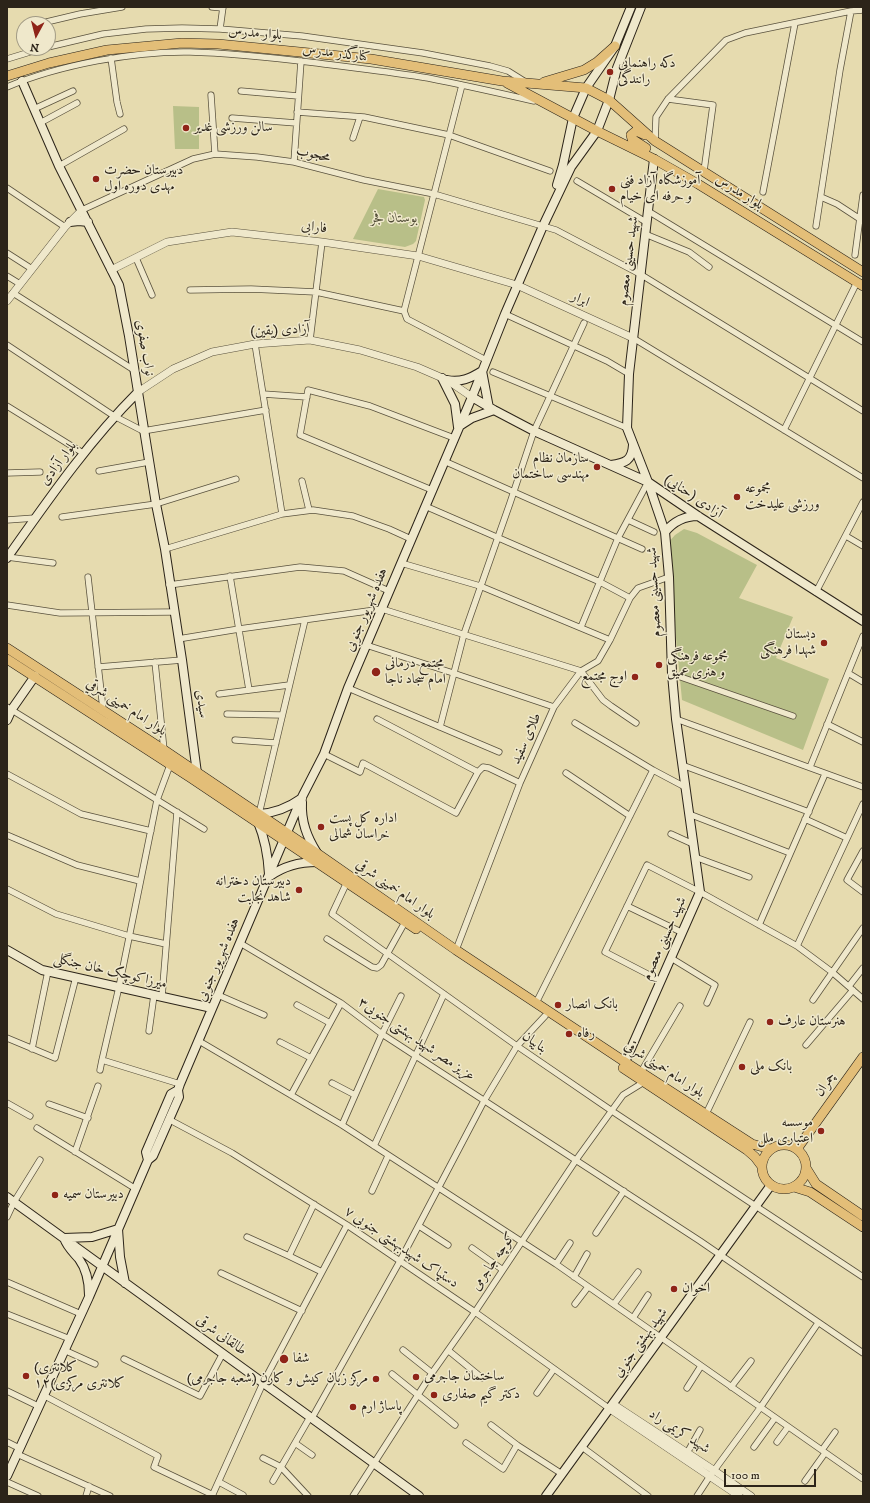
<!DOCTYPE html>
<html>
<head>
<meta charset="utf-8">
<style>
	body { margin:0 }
	#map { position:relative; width:870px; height:1503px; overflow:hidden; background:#e6dbaf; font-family:"IM FELL DW Pica",serif }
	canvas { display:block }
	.frame { position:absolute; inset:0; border:8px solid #2c2419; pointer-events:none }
	.north { position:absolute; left:16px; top:16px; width:40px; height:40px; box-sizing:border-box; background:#efe8cb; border:1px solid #a19a84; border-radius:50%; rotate:187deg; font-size:11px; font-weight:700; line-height:16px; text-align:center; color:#2c2419 }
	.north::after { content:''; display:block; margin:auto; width:14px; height:18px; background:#8f2418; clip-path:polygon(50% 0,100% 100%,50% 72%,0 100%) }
	.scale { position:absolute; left:724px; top:1469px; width:92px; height:18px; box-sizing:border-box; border:2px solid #2c2419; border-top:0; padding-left:5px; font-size:12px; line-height:14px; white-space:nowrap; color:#2c2419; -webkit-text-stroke:3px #efe8cb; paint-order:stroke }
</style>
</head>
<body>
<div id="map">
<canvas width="870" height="1503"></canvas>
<div class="frame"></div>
<div class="north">N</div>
<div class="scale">100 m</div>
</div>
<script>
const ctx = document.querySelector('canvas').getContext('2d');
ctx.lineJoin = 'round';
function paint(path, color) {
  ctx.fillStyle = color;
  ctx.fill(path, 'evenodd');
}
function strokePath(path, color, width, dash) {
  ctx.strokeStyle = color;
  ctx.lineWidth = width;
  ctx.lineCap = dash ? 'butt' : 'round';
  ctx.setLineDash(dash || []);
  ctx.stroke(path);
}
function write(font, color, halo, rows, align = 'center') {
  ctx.font = font + ' "IM FELL DW Pica",Amiri,serif';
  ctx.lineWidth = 3;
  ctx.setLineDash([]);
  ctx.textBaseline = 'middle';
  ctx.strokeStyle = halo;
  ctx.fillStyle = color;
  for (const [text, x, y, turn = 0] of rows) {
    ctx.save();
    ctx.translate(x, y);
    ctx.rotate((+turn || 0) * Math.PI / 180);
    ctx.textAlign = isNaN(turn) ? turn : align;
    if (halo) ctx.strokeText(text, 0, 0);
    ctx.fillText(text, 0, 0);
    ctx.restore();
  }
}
const green = new Path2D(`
	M 173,106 L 199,107 L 199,149 L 175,149 Z
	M 378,189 L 424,197 L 425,200 L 416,241 L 413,244 L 405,247 L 353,239 Z
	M 684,529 L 697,533 L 757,565 L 739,598 L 793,617 L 776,658 L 829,679 L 803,750 L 682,700 L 667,544 L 675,535 Z`);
const minor = new Path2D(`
	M 212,7 L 223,8
	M 38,24 L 80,14 L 122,7
	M 220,29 L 223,7
	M 48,47 L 103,34 L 146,29 L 182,28 L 220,29 L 302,36 L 423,53 L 490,66 L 508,71 L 524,81
	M 111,58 L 117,102 L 120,114
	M 7,59 L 43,48
	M 7,87 C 59,65 134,51 190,52 C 232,53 275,58 317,63 C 354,68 391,72 428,78 C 464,85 499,93 534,101
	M 241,91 L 298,96
	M 211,95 L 215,154
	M 668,99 L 713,105 L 704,171
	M 34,109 L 73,91
	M 297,112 L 364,117 L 449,135 L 550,171
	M 232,118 L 296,123
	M 40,123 L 77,103
	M 353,138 L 360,117
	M 655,141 L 656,117 L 668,99 L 726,40 L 745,33 L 851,11 L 863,10
	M 294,162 L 301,61
	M 59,166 L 124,129
	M 577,181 L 646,222
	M 7,188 L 65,227
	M 763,192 L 795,23
	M 821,197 L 837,204 L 863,221
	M 82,210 L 193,159 L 215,154 L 257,157 L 294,162 L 364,180 L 434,194 L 556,230 L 640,274 L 863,411
	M 648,211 L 863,342
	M 816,226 L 840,70 L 851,11
	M 645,234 L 689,252 L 709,267
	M 7,253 L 32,269
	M 855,255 L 863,195
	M 136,258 L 152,295
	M 7,276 L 20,284
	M 190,290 L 251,289 L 316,292 L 404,311
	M 13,293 L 134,370
	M 404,311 L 462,85
	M 404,311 L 407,319 L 486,360
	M 505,314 L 607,361 L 629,374
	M 633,338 L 863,478
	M 310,340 L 322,242
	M 255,344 L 282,514
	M 7,345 L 114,416 L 143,431 L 266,410
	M 493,372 L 627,428
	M 263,394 L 307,397
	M 7,406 L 83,453
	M 784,430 L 857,282
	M 444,461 L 642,549
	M 99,471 L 149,462
	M 7,473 L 40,472
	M 302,481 L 309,510
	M 432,490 L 300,435 L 308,390 L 370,406 L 454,438
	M 425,506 L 600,582 L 630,598
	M 62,517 L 156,504 L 236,479
	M 7,520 L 35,518
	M 628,520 L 654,532
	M 846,536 L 863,546
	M 165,549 L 282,514 L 313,510 L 353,516 L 389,529 L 411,539
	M 7,557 L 53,563
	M 401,563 L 480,586 L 610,640
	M 230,576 L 249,690
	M 88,577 L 103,709
	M 169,585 L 300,567 L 344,571 L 389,591
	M 816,592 L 863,502
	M 7,605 L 60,613 L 174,612
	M 581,627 L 618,538 L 648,482
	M 178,639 L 239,629 L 382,609 L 581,671 L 603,700 L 611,706 L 636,723
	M 366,645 L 453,673 L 554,707
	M 155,662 L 164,750
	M 98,667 L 182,660
	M 848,673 L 863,682
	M 672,674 L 793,716
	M 348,688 L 499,752
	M 219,694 L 289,685
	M 7,707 L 204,829
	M 227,714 L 282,715
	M 377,719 L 478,772
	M 676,719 L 863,787
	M 575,723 L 653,770
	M 827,724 L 863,742
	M 440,727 L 464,634 L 510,503 L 534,431 L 584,323
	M 235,740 L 276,743
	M 324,754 L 360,772 L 363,763 L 456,813 L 478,772 L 483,767 L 489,768 L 520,783
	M 682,765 L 809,812
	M 810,767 L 863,636
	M 566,773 L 630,816
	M 7,774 L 81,814 L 151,831
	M 259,814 L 305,620
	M 689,814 L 790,853
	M 805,819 L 847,838
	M 671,834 L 693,844
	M 7,835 L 77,865 L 140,881
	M 863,851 L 847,880 L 863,892
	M 695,857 L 749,877
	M 347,882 L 332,914 L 517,1046 L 612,1111 L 863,1277
	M 7,889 L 56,914 L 129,936 L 166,944
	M 627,906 L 681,932
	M 759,925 L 825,774
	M 327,939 L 372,967 L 377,968 L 381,965 L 405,922
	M 240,943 L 341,1003 L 382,1034 L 700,1241 L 863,1353
	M 797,946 L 863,804
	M 456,950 L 520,783 L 554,707 L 581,671 L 598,661 L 610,640 L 630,598 L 638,588 L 669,577
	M 671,958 L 715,985 L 707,1003
	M 661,981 L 605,952 L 647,865 L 700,892 L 797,946 L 832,972 L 863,999
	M 849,986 L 863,968
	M 218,995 L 264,1015
	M 162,997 L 177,812
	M 813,1000 L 863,928
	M 536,1003 L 653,770 L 685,787
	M 297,1005 L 330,1023
	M 149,1031 L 154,995
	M 7,1038 L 55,1058 L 76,977
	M 199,1041 L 342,1125 L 556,1264 L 863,1479
	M 280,1042 L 311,1058
	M 806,1045 L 853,990
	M 32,1049 L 48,971
	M 102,1060 L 119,987 L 157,800 L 170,765
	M 100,1070 L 102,1060 L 180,1084
	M 641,1072 L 680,1006
	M 332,1083 L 355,1095
	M 291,1095 L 341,1003
	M 7,1103 L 30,1116
	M 49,1104 L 88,1118
	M 706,1114 L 750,1022
	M 170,1120 L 232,1153 L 347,1225 L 475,1312 L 610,1409
	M 342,1125 L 382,1034 L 401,996
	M 37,1128 L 136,1189
	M 374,1146 L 444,994
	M 75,1152 L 98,1086
	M 372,1191 L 388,1156
	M 314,1204 L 289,1256 L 322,1272
	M 7,1217 L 14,1202 L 40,1160
	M 419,1226 L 448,1245
	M 596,1233 L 624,1191
	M 247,1237 L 289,1256
	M 472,1248 L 503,1270
	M 556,1264 L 570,1243
	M 221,1273 L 302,1311
	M 574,1277 L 587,1254
	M 7,1282 L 81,1314
	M 575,1304 L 588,1287
	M 614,1304 L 638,1272
	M 7,1314 L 70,1339
	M 633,1318 L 648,1295
	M 64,1350 L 95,1364
	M 403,1350 L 432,1373
	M 449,1351 L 482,1378
	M 124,1359 L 200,1396 L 223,1353
	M 392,1374 L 455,1425
	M 731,1387 L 751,1361
	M 687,1388 L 701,1366
	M 7,1391 L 38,1406
	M 537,1393 L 554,1369
	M 43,1395 L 158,1456 L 154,1467 L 213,1495
	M 312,1418 L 400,1261 L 484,1101 L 517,1046 L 545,1016
	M 491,1425 L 517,1445 L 562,1474
	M 7,1442 L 19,1448
	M 777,1442 L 788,1427
	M 295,1443 L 312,1455
	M 466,1443 L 503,1469 L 517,1445
	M 582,1447 L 648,1496
	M 754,1447 L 775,1418
	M 822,1450 L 835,1432
	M 687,1453 L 700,1430
	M 17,1454 L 110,1496
	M 263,1458 L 281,1467 L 308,1496
	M 273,1481 L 310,1417
	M 805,1481 L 825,1453
	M 7,1482 L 38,1496
	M 219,1482 L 243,1495
	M 86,1496 L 89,1486
	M 212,1496 L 263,1383 L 347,1225
	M 353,1496 L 432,1373 L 475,1312 L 576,1160 L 623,1095 L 644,1082
	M 697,1496 L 710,1476 L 760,1408 L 818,1323`);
const tertiary = new Path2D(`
	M 111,270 L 167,242 L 232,232 L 322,242 L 418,256 L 517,285 L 633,338
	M 7,301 L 65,227 L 82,210
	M 138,392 L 173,369 L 212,352 L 255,344 L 310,340 L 360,350 L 417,367 L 447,380 L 472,397
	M 613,1404 L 715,1471 L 751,1496
	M 610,1409 L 739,1496`);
const secondary = new Path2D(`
	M 22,81 L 59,166 L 119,285 L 129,336 L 156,504 L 165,549 L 182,660 L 197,773
	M 557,185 L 563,165 L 573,118 L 586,88 L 615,46 L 631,7
	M 70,222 L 79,221 L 88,222
	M 442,378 L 455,404 L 458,427 L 472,418 L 494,410
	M 447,380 C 460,383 471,378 482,371 L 489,408
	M 472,397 L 494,410 L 534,431 L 648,482 L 698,516 L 863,621
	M 611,465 C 625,463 632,461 633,445
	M 665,532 C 674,521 684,516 698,516
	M 7,558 C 48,500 88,442 138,392
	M 7,720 L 12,709 L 35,676
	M 302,802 C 301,822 307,837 317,853
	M 259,814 C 275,813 288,808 302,798
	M 258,822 C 265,839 268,856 269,874
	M 270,876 C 284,866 299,862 317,862
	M 7,950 L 42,970 L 212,1008
	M 625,1062 L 700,892 L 676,719 L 672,674 L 669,577 L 665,532 L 648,482 L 627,428 L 629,374 L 654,159
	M 148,1160 L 146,1152 L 171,1094 L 178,1090
	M 7,1197 L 419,1496
	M 89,1295 C 89,1281 87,1270 79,1259 C 73,1252 67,1247 64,1238 L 92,1237 L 118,1229 L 120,1257 L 125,1283
	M 7,1476 L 89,1297 L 148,1160 L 153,1156 L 179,1097 L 178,1090 L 180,1084 L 302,797 L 324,754 L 348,688 L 472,397 L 505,314 L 543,226 L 571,167 L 597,131 L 609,100 L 617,68 L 641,7
	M 546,1496 L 771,1185`);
const primary = new Path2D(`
	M 7,76 L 49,63 L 107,50 L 182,43 L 218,44 L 371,59 L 502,81 L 586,88 L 609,100 L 655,141 L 863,272
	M 544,82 L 584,70 L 597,62 L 615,46
	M 507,83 L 597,131 L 654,159 L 698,184 L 863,286
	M 645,135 L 636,131 L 631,135 L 632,139 L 646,148
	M 7,648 L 164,750 L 318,854 L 456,950 L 625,1062 L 752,1144 L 770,1149
	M 7,659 L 191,778 L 416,929
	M 623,1068 L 747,1150 L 755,1157 L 761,1165
	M762 1167a22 22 0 1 1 44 0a22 22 0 1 1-44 0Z
	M 797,1149 L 863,1057
	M 806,1168 L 816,1184 L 863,1216
	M 794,1187 L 810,1192 L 863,1227`);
const markers = [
	[610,72,4,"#8f2418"],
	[186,128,4,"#8f2418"],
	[96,179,4,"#8f2418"],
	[612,189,4,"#8f2418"],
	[597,467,4,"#8f2418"],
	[737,497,4,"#8f2418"],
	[824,643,4,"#8f2418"],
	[659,665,4,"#8f2418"],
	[376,672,5,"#8f2418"],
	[635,677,4,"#8f2418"],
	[321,827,4,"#8f2418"],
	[299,890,4,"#8f2418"],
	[558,1005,4,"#8f2418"],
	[770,1022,4,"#8f2418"],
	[569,1034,4,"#8f2418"],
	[742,1067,4,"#8f2418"],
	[821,1131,4,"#8f2418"],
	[55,1195,4,"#8f2418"],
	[674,1289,4,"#8f2418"],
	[284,1359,5,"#8f2418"],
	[26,1376,4,"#8f2418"],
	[416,1377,4,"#8f2418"],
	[376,1379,4,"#8f2418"],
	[434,1395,4,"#8f2418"],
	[353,1407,4,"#8f2418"]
];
const streetNames = [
	["بلوار مدرس",255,34,5],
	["کنارگذر مدرس",336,54,7],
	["محجوب",313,155,13],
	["بلوار مدرس",739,193,32],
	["فارابی",314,228,7],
	["شهید حسینی معصوم",629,261,-83],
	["ابرار",580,300,25],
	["آزادی (یقین)",280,331,-3],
	["نواب صفوی",144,348,80],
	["بلوار آزادی",59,464,-53],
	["آزادی (حنایی)",693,497,34],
	["شهید حسینی معصوم",655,592,-93],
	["هفده شهریور جنوبی",367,610,-67],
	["سیدی",201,704,82],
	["بلوار امام خمینی شرقي",126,708,33],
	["طلای سفید",527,739,-66],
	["بلوار امام خمینی شرقي",395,890,35],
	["شهید حسینی معصوم",665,939,-66],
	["هفده شهریور جنوبی",219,960,-67],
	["میرزاکوچک خان جنگلی",110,972,13],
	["عزیز مصر شهید بهشتی جنوبی۳",416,1040,34],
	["بناییان",534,1043,35],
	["بلوار امام خمینی شرقي",664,1070,33],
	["چمران",826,1085,-55],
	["دستپاک شهیدبهشتی جنوبی ۷",401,1248,34],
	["کوچه جاجرمی",494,1262,-56],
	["طالقانی شرقی",221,1336,36],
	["شهید بهشتی جنوبی",641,1343,-54],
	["شهید کریمی راد",679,1432,33]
];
const poiNames = [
	["دکه راهنمایی",618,64],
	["رانندگی",618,80],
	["سالن ورزشی غدیر",194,128],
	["دبیرستان حضرت",104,171],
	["مهدی دوره اول",104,187],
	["آموزشگاه آزاد فنی",620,181],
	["و حرفه ای خیام",620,197],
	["سازمان نظام",589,459,"right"],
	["مهندسی ساختمان",589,475,"right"],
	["مجموعه",745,489],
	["ورزشی علیدخت",745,505],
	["دبستان",816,635,"right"],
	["شهدا فرهنگی",816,651,"right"],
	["مجموعه فرهنگی",667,657],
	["و هنری عمیق",667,673],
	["مجتمع درمانی",385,664],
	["امام سجاد ناجا",385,680],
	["اوج مجتمع",627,677,"right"],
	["اداره کل پست",329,819],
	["خراسان شمالی",329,835],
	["دبیرستان دخترانه",291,882,"right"],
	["شاهد نجابت",291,898,"right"],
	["بانک انصار",566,1005],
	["هنرستان عارف",778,1022],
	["رفاه",577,1034],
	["بانک ملی",750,1067],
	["موسسه",813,1123,"right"],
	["اعتباری ملل",813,1139,"right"],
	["دبیرستان سمیه",63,1195],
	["اخوان",682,1289],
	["شفا",293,1359],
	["(کلانتری",34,1368],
	["۱۲(کلانتری مرکزی",34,1384],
	["ساختمان جاجرمی",424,1377],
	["مرکز زبان کیش و کارن (شعبه جاجرمی)",368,1379,"right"],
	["دکتر گیم صفاری",442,1395],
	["پاساژ ارم",361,1407]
];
const parkNames = [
	["بوستان فجر",394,219]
];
paint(green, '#b8bf88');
strokePath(minor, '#5a523e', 7);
strokePath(tertiary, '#5a523e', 8);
strokePath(secondary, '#2c2419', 10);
strokePath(primary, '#2c2419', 10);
strokePath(minor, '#efe8cb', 5.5);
strokePath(tertiary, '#efe8cb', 7);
strokePath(secondary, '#efe8cb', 8);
strokePath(primary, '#e3be78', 9);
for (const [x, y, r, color] of markers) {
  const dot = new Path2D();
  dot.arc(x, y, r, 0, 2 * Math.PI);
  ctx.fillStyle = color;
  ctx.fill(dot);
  strokePath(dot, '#efe8cb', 1.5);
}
write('14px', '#2c2419', '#efe8cb', streetNames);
write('14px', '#2c2419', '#efe8cb', poiNames, 'left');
write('italic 14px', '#4f4b35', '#efe8cb', parkNames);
</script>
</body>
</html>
